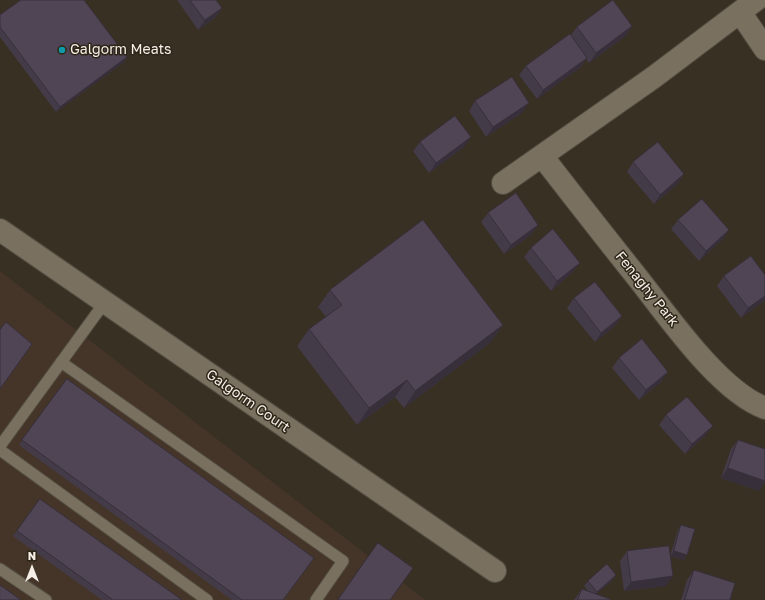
<!DOCTYPE html>
<html>
<head>
<meta charset="utf-8">
<style>
	body { margin:0 }
	#map { position:relative; width:765px; height:600px; overflow:hidden; background:#383022; font-family:"Golos Text",sans-serif }
	canvas { display:block }
	.north { position:absolute; left:12px; top:548px; width:40px; height:40px; -webkit-text-stroke:3px #2e2618; paint-order:stroke; rotate:0deg; font-size:11px; font-weight:700; line-height:16px; text-align:center; color:#f5efe7 }
	.north::after { content:''; display:block; margin:auto; width:14px; height:18px; background:#f5efe7; clip-path:polygon(50% 0,100% 100%,50% 72%,0 100%) }
</style>
</head>
<body>
<div id="map">
<canvas width="765" height="600"></canvas>
<div class="north">N</div>
</div>
<script>
const ctx = document.querySelector('canvas').getContext('2d');
ctx.lineJoin = 'round';
function paint(path, color) {
  ctx.fillStyle = color;
  ctx.fill(path, 'evenodd');
}
function strokePath(path, color, width, dash) {
  ctx.strokeStyle = color;
  ctx.lineWidth = width;
  ctx.lineCap = dash ? 'butt' : 'round';
  ctx.setLineDash(dash || []);
  ctx.stroke(path);
}
function write(font, color, halo, rows, align = 'center') {
  ctx.font = font + ' "Golos Text",sans-serif';
  ctx.lineWidth = 3;
  ctx.setLineDash([]);
  ctx.textBaseline = 'middle';
  ctx.strokeStyle = halo;
  ctx.fillStyle = color;
  for (const [text, x, y, turn = 0] of rows) {
    ctx.save();
    ctx.translate(x, y);
    ctx.rotate((+turn || 0) * Math.PI / 180);
    ctx.textAlign = isNaN(turn) ? turn : align;
    if (halo) ctx.strokeText(text, 0, 0);
    ctx.fillText(text, 0, 0);
    ctx.restore();
  }
}
const commercial = new Path2D(`
	M 0,271 L 425,600 L 0,600 Z`);
const lane = new Path2D(`
	M 61,362 L 343,561 L 316,600
	M 0,446 L 105,302
	M 0,450 L 207,600
	M 0,569 L 46,600`);
const street = new Path2D(`
	M 740,12 L 756,0
	M 542,156 C 573,196 605,237 637,277 C 668,316 719,391 765,408
	M 503,183 L 654,77 L 740,12 L 765,49
	M 0,230 L 495,571`);
const wall = new Path2D(`
	M 177,0 L 216,0 L 222,8 L 215,18 L 198,30 Z
	M 0,15 L 127,57 L 124,62 L 56,112 L 0,37 Z
	M 632,26 L 626,36 L 589,63 L 586,59 L 581,67 L 537,99 L 519,75 L 526,66 L 571,35 L 577,27 Z
	M 475,101 L 522,113 L 486,137 L 469,111 Z
	M 420,142 L 464,147 L 429,173 L 413,151 Z
	M 633,162 L 678,184 L 654,204 L 627,172 Z
	M 488,213 L 538,225 L 531,235 L 504,254 L 481,222 Z
	M 678,220 L 723,239 L 699,261 L 671,229 Z
	M 531,248 L 573,272 L 551,291 L 524,257 Z
	M 765,275 L 765,300 L 741,318 L 717,286 L 724,276 Z
	M 330,290 L 503,325 L 491,342 L 404,408 L 395,397 L 357,425 L 297,346 L 309,329 L 326,317 L 318,307 Z
	M 574,298 L 622,316 L 615,326 L 595,342 L 567,308 Z
	M 619,358 L 662,381 L 639,400 L 612,368 Z
	M 67,379 L 283,600 L 232,600 L 19,445 Z
	M 666,415 L 706,435 L 685,454 L 659,425 Z
	M 738,440 L 765,449 L 765,482 L 759,491 L 721,478 L 731,449 Z
	M 40,499 L 182,600 L 102,600 L 13,536 Z
	M 681,525 L 684,560 L 670,556 L 666,586 L 624,591 L 620,561 L 627,551 L 670,556 L 678,530 Z
	M 694,570 L 730,600 L 681,600 L 687,580 Z
	M 616,575 L 613,580 L 596,594 L 610,600 L 574,600 L 582,589 L 589,592 L 584,586 L 588,581 Z`);
const shadedWall = new Path2D(`
	M 222,8 L 215,18 L 198,30 L 205,20 Z
	M 632,26 L 626,36 L 589,63 L 596,53 Z
	M 127,57 L 124,62 L 56,112 L 60,107 Z
	M 587,58 L 581,67 L 537,99 L 543,90 Z
	M 529,103 L 522,113 L 486,137 L 493,127 Z
	M 471,137 L 464,147 L 429,173 L 436,163 Z
	M 684,174 L 678,184 L 654,204 L 660,195 Z
	M 538,225 L 531,235 L 504,254 L 511,245 Z
	M 729,230 L 723,239 L 699,261 L 706,251 Z
	M 580,263 L 573,272 L 551,291 L 557,281 Z
	M 765,296 L 765,300 L 741,318 L 748,308 Z
	M 622,316 L 615,326 L 595,342 L 601,333 Z
	M 503,325 L 491,342 L 404,408 L 415,391 Z
	M 668,372 L 662,381 L 639,400 L 646,390 Z
	M 407,380 L 395,397 L 357,425 L 369,408 Z
	M 713,426 L 706,435 L 685,454 L 692,444 Z
	M 728,468 L 765,481 L 765,482 L 759,491 L 721,478 Z
	M 674,551 L 687,555 L 684,560 L 670,556 Z
	M 616,575 L 613,580 L 593,597 L 597,592 Z
	M 673,576 L 666,586 L 624,591 L 631,582 Z`);
const building = new Path2D(`
	M 21,0 L 84,0 L 127,57 L 60,107 L 0,27 L 0,15 Z
	M 190,0 L 216,0 L 222,8 L 205,20 Z
	M 613,0 L 632,26 L 596,53 L 577,27 Z
	M 570,34 L 587,58 L 543,90 L 526,66 Z
	M 512,77 L 529,103 L 493,127 L 475,101 Z
	M 455,116 L 471,137 L 436,163 L 420,142 Z
	M 658,142 L 684,174 L 660,195 L 633,162 Z
	M 516,193 L 538,225 L 511,245 L 488,213 Z
	M 702,199 L 729,230 L 706,251 L 678,220 Z
	M 423,220 L 503,325 L 415,391 L 407,380 L 369,408 L 309,329 L 342,305 L 330,290 Z
	M 553,229 L 580,263 L 557,281 L 531,248 Z
	M 751,256 L 765,275 L 765,296 L 748,308 L 724,276 Z
	M 595,282 L 622,316 L 601,333 L 574,298 Z
	M 6,322 L 32,344 L 0,389 L 0,330 Z
	M 642,339 L 668,372 L 646,390 L 619,358 Z
	M 67,379 L 314,558 L 283,600 L 242,600 L 22,440 Z
	M 687,397 L 713,426 L 692,444 L 666,415 Z
	M 738,440 L 765,449 L 765,481 L 728,468 Z
	M 40,499 L 182,600 L 113,600 L 17,531 Z
	M 681,525 L 695,529 L 687,555 L 674,551 Z
	M 378,543 L 413,568 L 390,600 L 338,600 Z
	M 669,546 L 673,576 L 631,582 L 627,551 Z
	M 607,564 L 616,575 L 597,592 L 588,581 Z
	M 694,570 L 735,583 L 730,600 L 685,600 Z
	M 0,585 L 21,600 L 0,600 Z
	M 582,589 L 610,599 L 610,600 L 578,600 Z`);
const markers = [
	[62,50,4,"#0f9aa8"]
];
const poiNames = [
	["Galgorm Meats",70,50]
];
const streetNames = [
	["Fenaghy Park",647,289,51],
	["Galgorm Court",248,401,35]
];
paint(commercial, '#453529');
strokePath(lane, '#524c40', 13);
strokePath(street, '#524c40', 24);
strokePath(lane, '#797060', 11);
strokePath(street, '#797060', 22);
paint(wall, '#443b48');
paint(shadedWall, '#37303b');
paint(building, '#4f4554');
strokePath(building, '#37303b', 1);
for (const [x, y, r, color] of markers) {
  const dot = new Path2D();
  dot.arc(x, y, r, 0, 2 * Math.PI);
  ctx.fillStyle = color;
  ctx.fill(dot);
  strokePath(dot, '#2e2618', 1.5);
}
write('14px', '#f5efe7', '#2e2618', poiNames, 'left');
write('14px', '#f5efe7', '#2e2618', streetNames);
</script>
</body>
</html>
